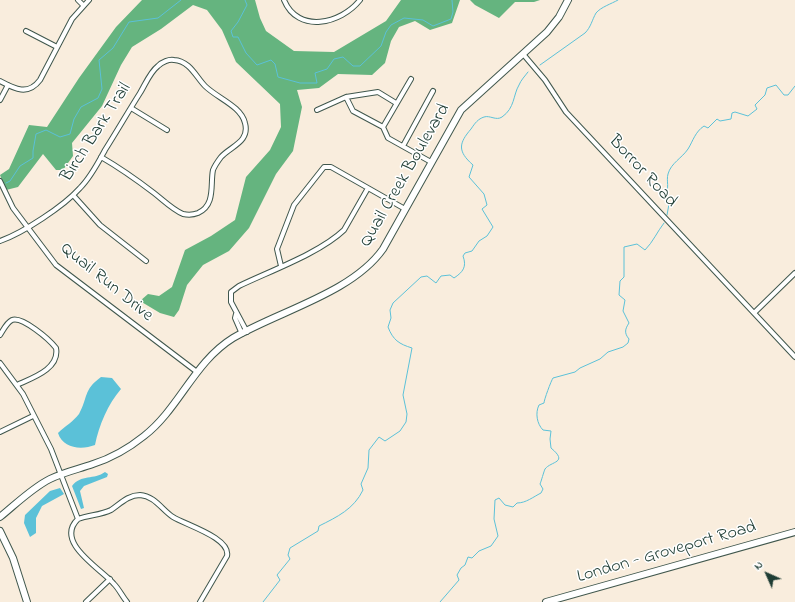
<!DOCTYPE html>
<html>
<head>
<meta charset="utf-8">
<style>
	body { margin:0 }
	#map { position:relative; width:795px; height:602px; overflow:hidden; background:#f9eddd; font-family:"Indie Flower",sans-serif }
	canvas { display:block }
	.north { position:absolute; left:747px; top:554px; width:40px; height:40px; -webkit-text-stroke:3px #fff; paint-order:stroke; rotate:315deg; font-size:11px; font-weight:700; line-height:16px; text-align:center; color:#1f3d34 }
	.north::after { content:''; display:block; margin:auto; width:14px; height:18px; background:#1f3d34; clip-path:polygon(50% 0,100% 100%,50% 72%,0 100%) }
</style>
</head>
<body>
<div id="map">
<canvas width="795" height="602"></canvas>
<div class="north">N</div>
</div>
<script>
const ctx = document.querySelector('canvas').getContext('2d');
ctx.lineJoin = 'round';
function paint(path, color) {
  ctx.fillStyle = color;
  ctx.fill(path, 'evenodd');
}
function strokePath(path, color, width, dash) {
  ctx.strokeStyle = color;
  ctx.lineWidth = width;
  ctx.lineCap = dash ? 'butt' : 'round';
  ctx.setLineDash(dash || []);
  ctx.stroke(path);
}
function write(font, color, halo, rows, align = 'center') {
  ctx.font = font + ' "Indie Flower",sans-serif';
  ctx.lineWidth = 3;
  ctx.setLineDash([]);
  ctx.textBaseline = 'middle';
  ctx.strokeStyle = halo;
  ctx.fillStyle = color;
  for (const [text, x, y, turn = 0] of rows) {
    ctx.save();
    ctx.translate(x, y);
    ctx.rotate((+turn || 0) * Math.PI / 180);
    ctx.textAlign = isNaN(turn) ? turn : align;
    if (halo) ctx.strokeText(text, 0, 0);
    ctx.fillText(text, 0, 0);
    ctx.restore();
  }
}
const forest = new Path2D(`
	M 142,0 L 255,0 L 260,18 L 266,31 L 294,51 L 334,52 L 386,21 L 401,0 L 460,0 L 452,23 L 430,30 L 415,21 L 399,27 L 391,41 L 385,63 L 372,75 L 338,74 L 319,88 L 297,90 L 302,107 L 293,151 L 276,174 L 249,228 L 229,251 L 203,265 L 187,285 L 179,310 L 174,317 L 160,313 L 140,301 L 148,294 L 159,296 L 172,287 L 185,250 L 211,236 L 235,220 L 246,177 L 270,150 L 281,127 L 280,104 L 236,62 L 222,30 L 207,10 L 193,5 L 161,29 L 132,47 L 121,65 L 102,106 L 72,143 L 73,156 L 63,170 L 56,170 L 43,154 L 18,187 L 6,190 L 0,175 L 9,169 L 29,125 L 47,127 L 79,78 L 116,27 Z
	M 470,0 L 540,0 L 534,2 L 515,2 L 499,18 L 475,5 Z`);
const water = new Path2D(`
	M 101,377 L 112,378 L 121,389 C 108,404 99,425 95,445 C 82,450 63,449 58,433 C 65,426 73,422 79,414 C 88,398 83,390 101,377 Z
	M 105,472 L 108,474 L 107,477 L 84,486 L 80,491 L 84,508 L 81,509 L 72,486 C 81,474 94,480 105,472 Z
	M 60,488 L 64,494 L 42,506 L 36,518 L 36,533 L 30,537 L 24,523 L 25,515 L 50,491 Z`);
const stream = new Path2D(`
	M 245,0 L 247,5 L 238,22 L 231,31 L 233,37 L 238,37 L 246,53 L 257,65 L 271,60 L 275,64 L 278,77 L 300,83 L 317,83 L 315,73 L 327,69 L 334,59 L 343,57 L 353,66 L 360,66 L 381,46 L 386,32 L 391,25 L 404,18 L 423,20 L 433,26 L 451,19 L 453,12 L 452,0
	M 540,65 L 585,33 C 591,27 592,20 596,13 C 601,7 611,4 618,0
	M 6,183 L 10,181 L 20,166 L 33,158 L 33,151 L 36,134 L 46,130 L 60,137 L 70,134 L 74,119 L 81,107 L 98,98 L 102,89 L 99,60 L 113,48 L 129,22 L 158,18 L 181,0
	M 667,215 L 669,204 L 665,195 C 670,188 666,181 668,174 C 671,163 682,158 688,149 C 693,141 695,132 704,126 L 708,128 L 717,119 L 720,121 L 731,119 L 732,113 L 735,112 L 748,116 L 757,109 L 755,105 L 765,95 L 767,88 L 776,85 L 784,95 L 788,95 L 795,86
	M 263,602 L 280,580 L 277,575 L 290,559 L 288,555 L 290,548 L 318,531 L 319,526 C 337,517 354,509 363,490 L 361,484 L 368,468 L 369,450 L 379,437 L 385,441 L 400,431 L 406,422 L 407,414 L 403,395 L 412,348 C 399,344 393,340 388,327 L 391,318 L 390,310 L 393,303 L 421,277 L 427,276 L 436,283 L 441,276 L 450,275 L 454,278 C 463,272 467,267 463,256 L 465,253 L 472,251 L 479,241 L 487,236 L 493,227 L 482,209 L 487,205 L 484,194 L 469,177 L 473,165 C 457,151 459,143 471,129 C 475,123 478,119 484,117 C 490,115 496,121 502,117 C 515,108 513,95 519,85 C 521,80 525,76 528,72
	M 440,602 L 459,580 L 457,575 L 461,568 L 465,565 L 468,557 L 472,558 L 479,551 L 491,546 L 498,536 L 494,519 L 495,500 L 499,498 L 505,505 L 513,507 L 517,503 C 526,503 533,497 541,493 L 543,489 L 540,484 C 541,482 544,471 545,469 C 551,461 569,463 551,448 L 550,439 L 551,431 L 543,430 C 537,424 535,413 539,405 L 544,403 C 544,400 551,381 553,378 L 575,372 L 580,368 L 600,359 L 608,352 L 623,347 L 628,343 L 629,339 C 624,333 625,329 629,323 L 623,311 L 625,300 L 619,295 L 620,281 L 624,277 L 624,247 L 637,244 L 645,250 C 653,242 657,232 664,223`);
const street = new Path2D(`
	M 78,0 L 83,5
	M 284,0 C 298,34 341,24 360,0
	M 26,31 L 57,47
	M 523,54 L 545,80 L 566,112 L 795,357
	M 0,81 C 15,89 28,96 40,80 L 72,19 L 89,0
	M 346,97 L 353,111 L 383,127 L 388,138 L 431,162
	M 0,100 L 8,85
	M 131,108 L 167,130
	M 317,110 L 346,97 L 378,92 L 396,103
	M 383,127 L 411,79
	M 403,146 L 433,91
	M 0,181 L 13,208 L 56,265 L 197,372
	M 73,195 L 100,225 L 146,261
	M 0,241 C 23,233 64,206 80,188 C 91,177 98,163 105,150 C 117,131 128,112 140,93 C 145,85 150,72 158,66 C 162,62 169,59 174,60 C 190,61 196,77 205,86 C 217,98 241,106 245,123 C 250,142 231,146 221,157 C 218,161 215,165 213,170 C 210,184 216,205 198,213 C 193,215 188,215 183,214 C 173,210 163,200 154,193 C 137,180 120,168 101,157
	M 281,266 L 277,249 L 294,205 L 324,167 L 331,167 L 405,209
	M 754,313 L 795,273
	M 236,314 L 235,318 L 242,334
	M 247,332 L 231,302 L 231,292 L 239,286 C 270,271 320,253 344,230 L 368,188
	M 0,335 C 3,331 6,323 12,320 C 22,316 49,339 56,348 C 60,369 32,378 17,385
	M 0,363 L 23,394 L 51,449 L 78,519 C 54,542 100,568 114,584 C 119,589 122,596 127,602
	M 0,432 L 33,416
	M 78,519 C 89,515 101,515 111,510 C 120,504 128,495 140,495 C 155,496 162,510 173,517 C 186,525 231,538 227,556 L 200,602
	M 86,602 L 110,579`);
const secondary = new Path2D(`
	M 0,517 C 16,504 32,488 50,479 C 64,472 79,469 93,464 C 112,458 129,448 144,436 C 179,409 194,362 233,338 C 279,311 352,293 383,249 L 461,110 L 547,32 L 559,17 L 568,0
	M 0,531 L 13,558 L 27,602
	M 546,602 L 795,532`);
const streetNames = [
	["Birch Bark Trail",97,133,-57],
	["Borror Road",642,172,47],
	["Quail Creek Boulevard",406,176,-60],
	["Quail Run Drive",106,283,39],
	["London - Groveport Road",667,553,-16]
];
paint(forest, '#65b47f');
paint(water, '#5bc1d8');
strokePath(stream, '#5bc1d8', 1);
strokePath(street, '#40574d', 6);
strokePath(secondary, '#40574d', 8);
strokePath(street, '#fff', 4);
strokePath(secondary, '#fff', 6);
write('18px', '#1f3d34', '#fff', streetNames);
</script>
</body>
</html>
